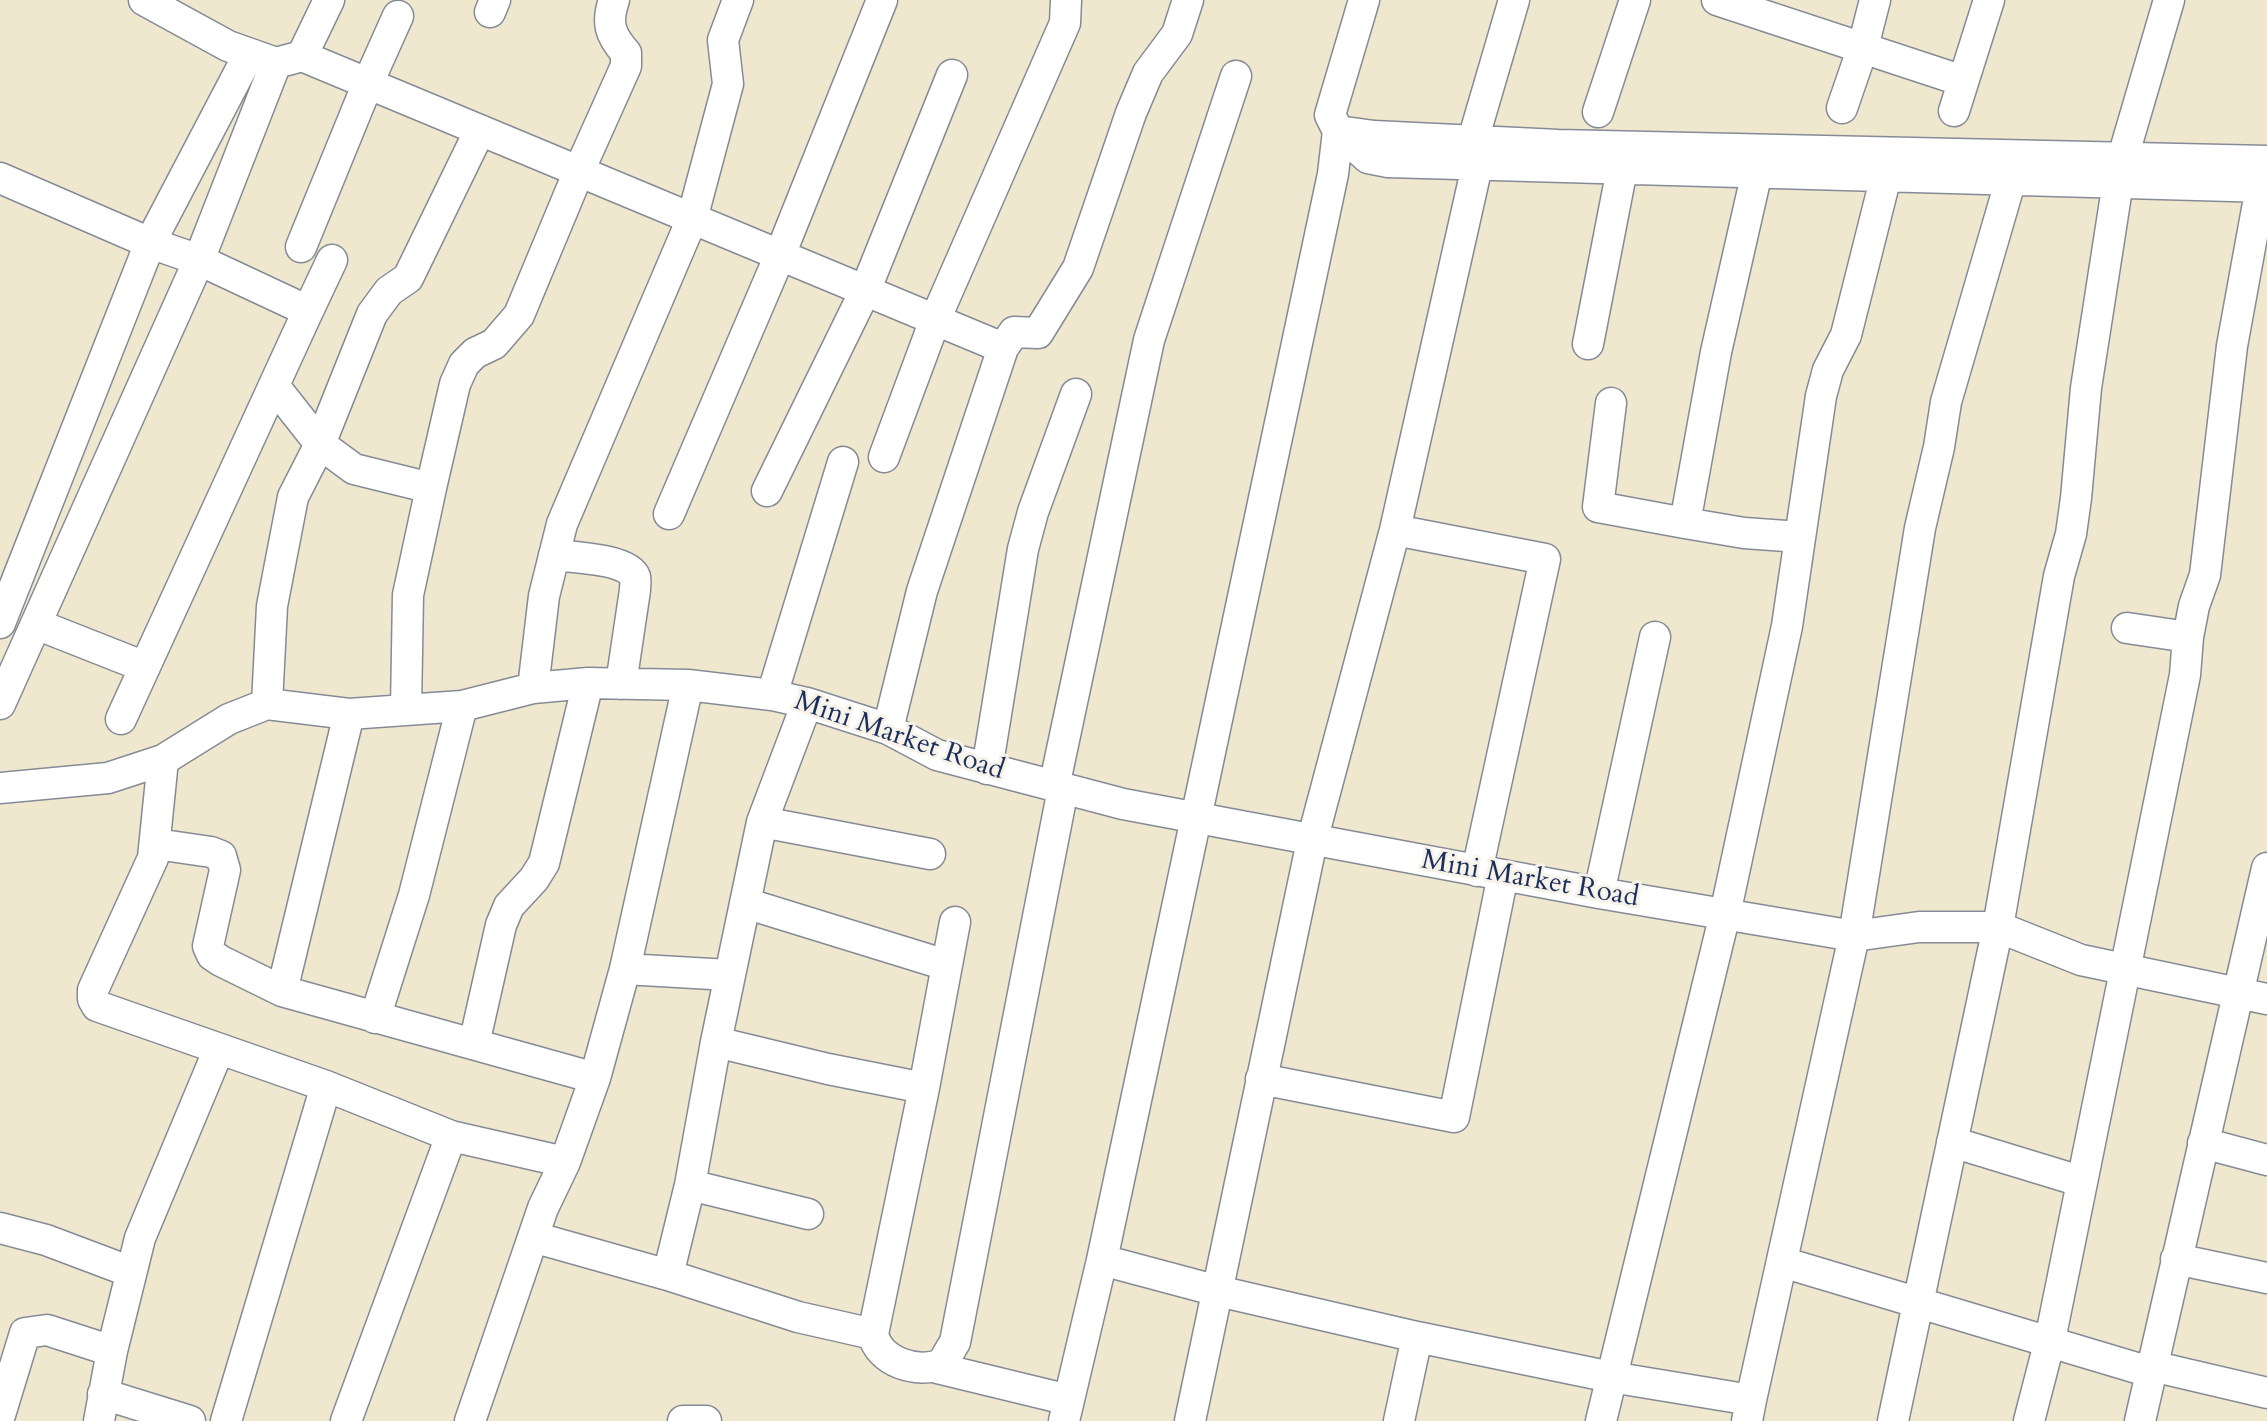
<!DOCTYPE html>
<html>
<head>
<meta charset="utf-8">
<style>
	body { margin:0 }
	canvas { display:block; background:#efe7ce }
</style>
</head>
<body>
<canvas width="2267" height="1421"></canvas>
<script>
const ctx = document.querySelector('canvas').getContext('2d');
ctx.lineJoin = 'round';
function strokePath(path, color, width, dash) {
  ctx.strokeStyle = color;
  ctx.lineWidth = width;
  ctx.lineCap = dash ? 'butt' : 'round';
  ctx.setLineDash(dash || []);
  ctx.stroke(path);
}
function write(font, color, halo, rows, align = 'center') {
  ctx.font = font + ' Cardo,serif';
  ctx.lineWidth = 6;
  ctx.setLineDash([]);
  ctx.textBaseline = 'middle';
  ctx.strokeStyle = halo;
  ctx.fillStyle = color;
  for (const [text, x, y, turn = 0] of rows) {
    ctx.save();
    ctx.translate(x, y);
    ctx.rotate((+turn || 0) * Math.PI / 180);
    ctx.textAlign = isNaN(turn) ? turn : align;
    if (halo) ctx.strokeText(text, 0, 0);
    ctx.fillText(text, 0, 0);
    ctx.restore();
  }
}
const minor = new Path2D(`
	M 144,0 L 228,46 L 276,63 L 302,56 L 1003,348
	M 1364,0 L 1330,115 L 1338,131 L 1368,158 L 1388,162 L 2267,187
	M 1717,0 L 1963,81
	M 490,12 L 495,0
	M 302,56 L 329,0
	M 1842,108 L 1863,47 L 1875,0
	M 1954,111 L 1989,0
	M 1598,112 L 1635,0
	M 1338,131 L 1374,136 L 1558,145 L 2267,161
	M 1473,140 L 1514,0
	M 2123,157 L 2169,0
	M 1757,172 L 1716,352 L 1685,523 L 1744,533 L 1800,537
	M 0,178 L 150,243 L 199,260 L 308,311 L 121,719
	M 301,247 L 368,83 L 398,16
	M 308,311 L 332,260
	M 1588,344 L 1622,169
	M 275,387 L 320,444 L 354,469 L 431,488 L 408,595 L 406,708
	M 1611,403 L 1598,507 L 1685,523
	M 884,457 L 935,320 L 1065,23 L 1066,0
	M 431,488 L 455,384 L 464,364 L 475,353 L 494,344 L 519,315 L 579,171 L 626,66 L 626,53 C 610,35 606,23 614,0
	M 767,491 L 865,291 L 952,75
	M 669,514 L 780,255 L 882,0
	M 1395,530 L 1545,559 L 1477,871
	M 554,555 C 571,557 629,559 635,577 C 636,581 635,586 635,590 L 621,684
	M 0,623 L 150,243 L 249,54
	M 36,624 L 145,667
	M 2188,637 L 2194,606 L 2205,575 L 2232,346 L 2261,187
	M 533,688 L 544,596 L 562,524 L 692,219 L 728,84 L 723,40 L 738,0
	M 772,695 L 843,462
	M 0,704 L 199,260 L 276,63
	M 267,704 L 272,606 L 293,497 L 320,444 L 372,314 L 389,291 L 408,278 L 480,130
	M 888,729 L 922,591 L 1003,348 L 1014,332 L 1038,333 L 1078,268 L 1131,113 L 1148,73 L 1177,34 L 1188,0
	M 163,760 L 153,858 L 93,990 L 93,999 L 97,1006 L 326,1086 L 451,1136 L 565,1162
	M 987,769 L 1023,549 L 1033,512 L 1076,394
	M 1054,787 L 1149,340 L 1236,76
	M 0,788 L 108,778 L 163,760 L 229,719 L 267,704 L 349,714 L 462,706 L 533,688 L 588,683 L 688,685 L 772,695 L 807,703 L 888,729 L 937,755 L 1123,804 L 1599,893 L 1854,936 L 1919,927 L 1998,927 L 2081,960 L 2267,999
	M 762,822 L 930,854
	M 156,844 L 211,852 L 221,856 L 225,870 L 208,946 L 212,955 L 221,961 L 282,991 L 595,1078
	M 1599,893 L 1655,637
	M 745,903 L 946,965
	M 625,969 L 729,975
	M 282,991 L 349,714
	M 375,1018 L 414,895 L 462,706
	M 716,1042 L 828,1069 L 924,1088
	M 474,1044 L 501,925 L 509,906 L 534,879 L 544,863 L 588,683
	M 1261,1079 L 1454,1117 L 1503,875
	M 1952,1142 L 2080,1181
	M 2203,1143 L 2267,1160
	M 690,1185 L 808,1214
	M 0,1228 L 46,1240 L 131,1272
	M 533,1237 L 668,1275 L 798,1317 L 873,1334 C 879,1362 917,1374 942,1364 L 955,1342 L 1063,789
	M 2176,1259 L 2267,1278
	M 1102,1260 L 1333,174 L 1338,131
	M 1782,1262 L 2150,1372
	M 668,1275 L 690,1185 L 716,1042 L 762,822 L 807,703
	M 873,1334 L 924,1088 L 955,922
	M 2152,1366 L 2267,1393
	M 933,1367 L 1069,1400
	M 103,1394 L 190,1421
	M 1751,1400 L 1854,936 L 1920,528 L 1939,447 L 1946,402 L 2011,179
	M 0,1415 L 25,1333 L 47,1330 L 112,1351
	M 99,1421 L 112,1351 L 140,1238 L 219,1049
	M 226,1421 L 326,1086
	M 346,1421 L 451,1136
	M 470,1421 L 543,1208 L 565,1162 L 595,1078 L 625,969 L 688,685
	M 683,1421 L 706,1421
	M 1064,1421 L 1102,1260 L 1218,1291 L 1417,1337
	M 1190,1421 L 1312,841 L 1395,530 L 1477,166
	M 1399,1421 L 1417,1337 L 1611,1377 L 1751,1400 L 1747,1421
	M 1601,1421 L 1725,914 L 1787,626 L 1821,396 L 1828,370 L 1846,335 L 1886,176
	M 1893,1421 L 1998,927 L 2059,576 L 2071,534 L 2076,498 L 2086,388 L 2118,182
	M 2029,1421 L 2050,1340 L 2185,675 L 2188,637 L 2127,628
	M 2140,1421 L 2267,868`);
const streetNames = [
	["Mini Market Road",899,737,19],
	["Mini Market Road",1530,880,10]
];
strokePath(minor, '#858b96', 33);
strokePath(minor, '#fff', 30);
write('28px', '#1b2f5e', '#f7f3e8', streetNames);
</script>
</body>
</html>
